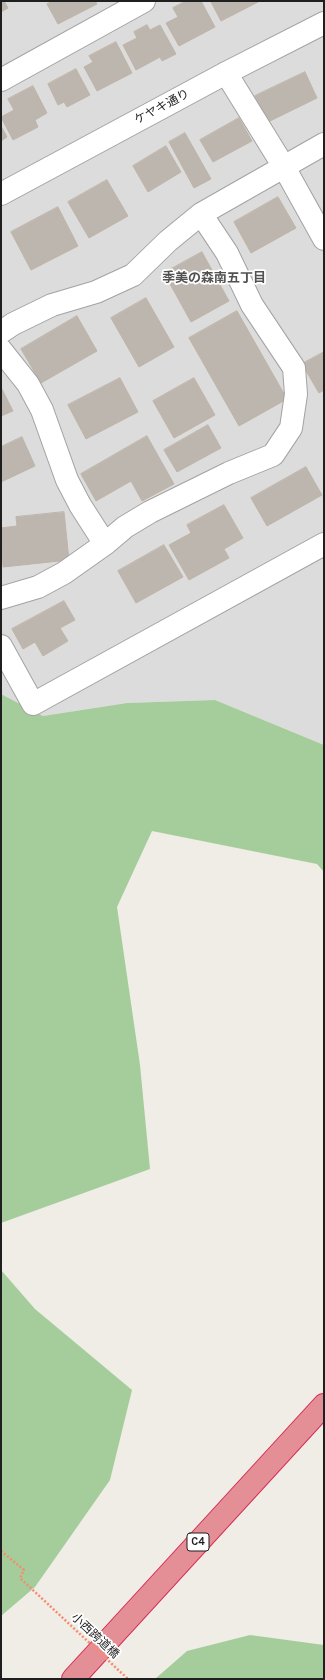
<!DOCTYPE html>
<html>
<head>
<meta charset="utf-8">
<style>
	body { margin:0 }
	#map { position:relative; width:325px; height:1680px; overflow:hidden; background:#efede5; font-family:Karla,sans-serif }
	canvas { display:block }
	.frame { position:absolute; inset:0; border:2px solid #1f1f1f; pointer-events:none }
</style>
</head>
<body>
<div id="map">
<canvas width="325" height="1680"></canvas>
<div class="frame"></div>
</div>
<script>
const ctx = document.querySelector('canvas').getContext('2d');
ctx.lineJoin = 'round';
function paint(path, color) {
  ctx.fillStyle = color;
  ctx.fill(path, 'evenodd');
}
function strokePath(path, color, width, dash) {
  ctx.strokeStyle = color;
  ctx.lineWidth = width;
  ctx.lineCap = dash ? 'butt' : 'round';
  ctx.setLineDash(dash || []);
  ctx.stroke(path);
}
function write(font, color, halo, rows, align = 'center') {
  ctx.font = font + ' Karla,"Noto Sans JP",sans-serif';
  ctx.lineWidth = 3.5;
  ctx.setLineDash([]);
  ctx.textBaseline = 'middle';
  ctx.strokeStyle = halo;
  ctx.fillStyle = color;
  for (const [text, x, y, turn = 0] of rows) {
    ctx.save();
    ctx.translate(x, y);
    ctx.rotate((+turn || 0) * Math.PI / 180);
    ctx.textAlign = isNaN(turn) ? turn : align;
    if (halo) ctx.strokeText(text, 0, 0);
    ctx.fillText(text, 0, 0);
    ctx.restore();
  }
}
const residential = new Path2D(`
	M 1,1 L 324,1 L 324,745 L 215,700 L 127,703 L 43,716 L 1,694 Z`);
const forest = new Path2D(`
	M 1,694 L 43,716 L 127,703 L 215,700 L 324,745 L 324,872 L 317,864 L 152,831 L 117,907 L 140,1065 L 150,1169 L 1,1223 Z
	M 1,1270 L 35,1309 L 132,1390 L 110,1480 L 35,1587 L 1,1616 Z
	M 250,1635 L 324,1645 L 324,1679 L 155,1679 L 187,1651 Z`);
const building = new Path2D(`
	M 1,1 L 4,1 L 8,8 L 1,12 Z
	M 54,1 L 95,1 L 97,4 L 58,24 L 47,4 Z
	M 186,1 L 201,1 L 215,27 L 179,46 L 166,23 L 178,17 L 173,8 Z
	M 213,1 L 260,1 L 221,21 L 211,2 Z
	M 147,25 L 150,30 L 160,25 L 176,54 L 162,61 L 160,57 L 136,70 L 123,45 L 137,38 L 134,32 Z
	M 116,42 L 132,73 L 97,91 L 84,67 L 93,62 L 89,56 Z
	M 76,69 L 90,95 L 67,107 L 64,102 L 58,105 L 48,84 Z
	M 305,72 L 317,98 L 268,122 L 255,96 Z
	M 33,86 L 47,113 L 35,120 L 38,127 L 13,140 L 1,117 L 14,110 L 8,99 Z
	M 239,118 L 252,141 L 213,162 L 200,140 Z
	M 1,126 L 7,137 L 1,141 Z
	M 185,133 L 211,179 L 194,188 L 169,142 Z
	M 166,146 L 181,172 L 148,192 L 133,166 Z
	M 107,180 L 128,216 L 89,238 L 68,202 Z
	M 278,197 L 296,228 L 251,253 L 234,222 Z
	M 58,207 L 78,246 L 31,270 L 11,232 Z
	M 202,252 L 229,301 L 191,322 L 164,273 Z
	M 146,298 L 174,347 L 139,367 L 111,318 Z
	M 237,311 L 287,399 L 239,426 L 189,338 Z
	M 77,316 L 97,351 L 41,383 L 21,349 Z
	M 324,352 L 324,390 L 319,393 L 302,364 Z
	M 120,378 L 138,412 L 86,439 L 68,405 Z
	M 194,378 L 215,415 L 174,438 L 153,401 Z
	M 1,387 L 13,411 L 1,416 Z
	M 208,425 L 221,448 L 177,472 L 164,450 Z
	M 147,436 L 174,484 L 142,501 L 131,481 L 96,501 L 81,474 Z
	M 22,437 L 35,466 L 1,482 L 1,447 Z
	M 306,467 L 322,495 L 267,526 L 251,498 Z
	M 224,505 L 243,538 L 224,549 L 229,558 L 189,580 L 169,545 L 191,533 L 187,525 Z
	M 64,512 L 69,560 L 3,567 L 1,528 L 17,526 L 16,517 Z
	M 164,545 L 183,577 L 136,603 L 118,571 Z
	M 64,601 L 75,620 L 60,628 L 68,641 L 43,656 L 35,642 L 23,649 L 12,629 Z`);
const path = new Path2D(`
	M 1,1551 L 24,1570 L 20,1578 L 50,1606`);
const minor = new Path2D(`
	M 226,73 L 284,167 L 324,239
	M 1,80 L 144,1
	M 1,332 L 13,324 L 52,305 L 96,292 L 133,275 L 168,241 L 201,214 L 324,144
	M 1,350 L 28,384 L 42,410 L 67,480 L 80,505 L 105,544
	M 1,598 L 38,587 L 64,573 L 105,544 L 125,527 L 150,512 L 229,473 L 273,455 L 291,428 L 296,394 L 294,368 L 252,305 L 227,253 L 201,214
	M 1,646 L 33,704 L 324,544`);
const tertiary = new Path2D(`
	M 1,194 L 226,73 L 324,23`);
const motorway = new Path2D(`
	M 73,1679 L 324,1405`);
const pathBridge = new Path2D(`
	M 50,1606 L 128,1679`);
const shields = [
	[198,1542,22]
];
const shieldNames = [
	["C4",198,1542]
];
const streetNames = [
	["ケヤキ通り",162,107,-28],
	["小西跨道橋",95,1636,43]
];
const neighbourhoodNames = [
	["季美の森南五丁目",214,278]
];
paint(residential, '#dddcdc');
paint(forest, '#a5cd9b');
paint(building, '#bcb6ae');
strokePath(building, '#c0b5a8', 1);
strokePath(minor, '#a3a3a3', 24);
strokePath(tertiary, '#a3a3a3', 24);
strokePath(motorway, '#d62953', 24);
strokePath(path, '#f68b70', 2.5, [2, 2]);
strokePath(minor, '#fff', 22);
strokePath(tertiary, '#fff', 22);
strokePath(motorway, '#e48f96', 22);
strokePath(pathBridge, '#f68b70', 2.5, [2, 2]);
for (const [x, y, w] of shields) {
  const box = new Path2D();
  box.roundRect(x - w / 2, y - 9, w, 18, 3);
  ctx.fillStyle = '#fff';
  ctx.fill(box);
  strokePath(box, '#1f1f1f', 1);
}
write('bold 11px', '#1f1f1f', null, shieldNames);
write('12px', '#1f1f1f', '#fff', streetNames);
write('bold 13px', '#525252', '#fff', neighbourhoodNames);
</script>
</body>
</html>
